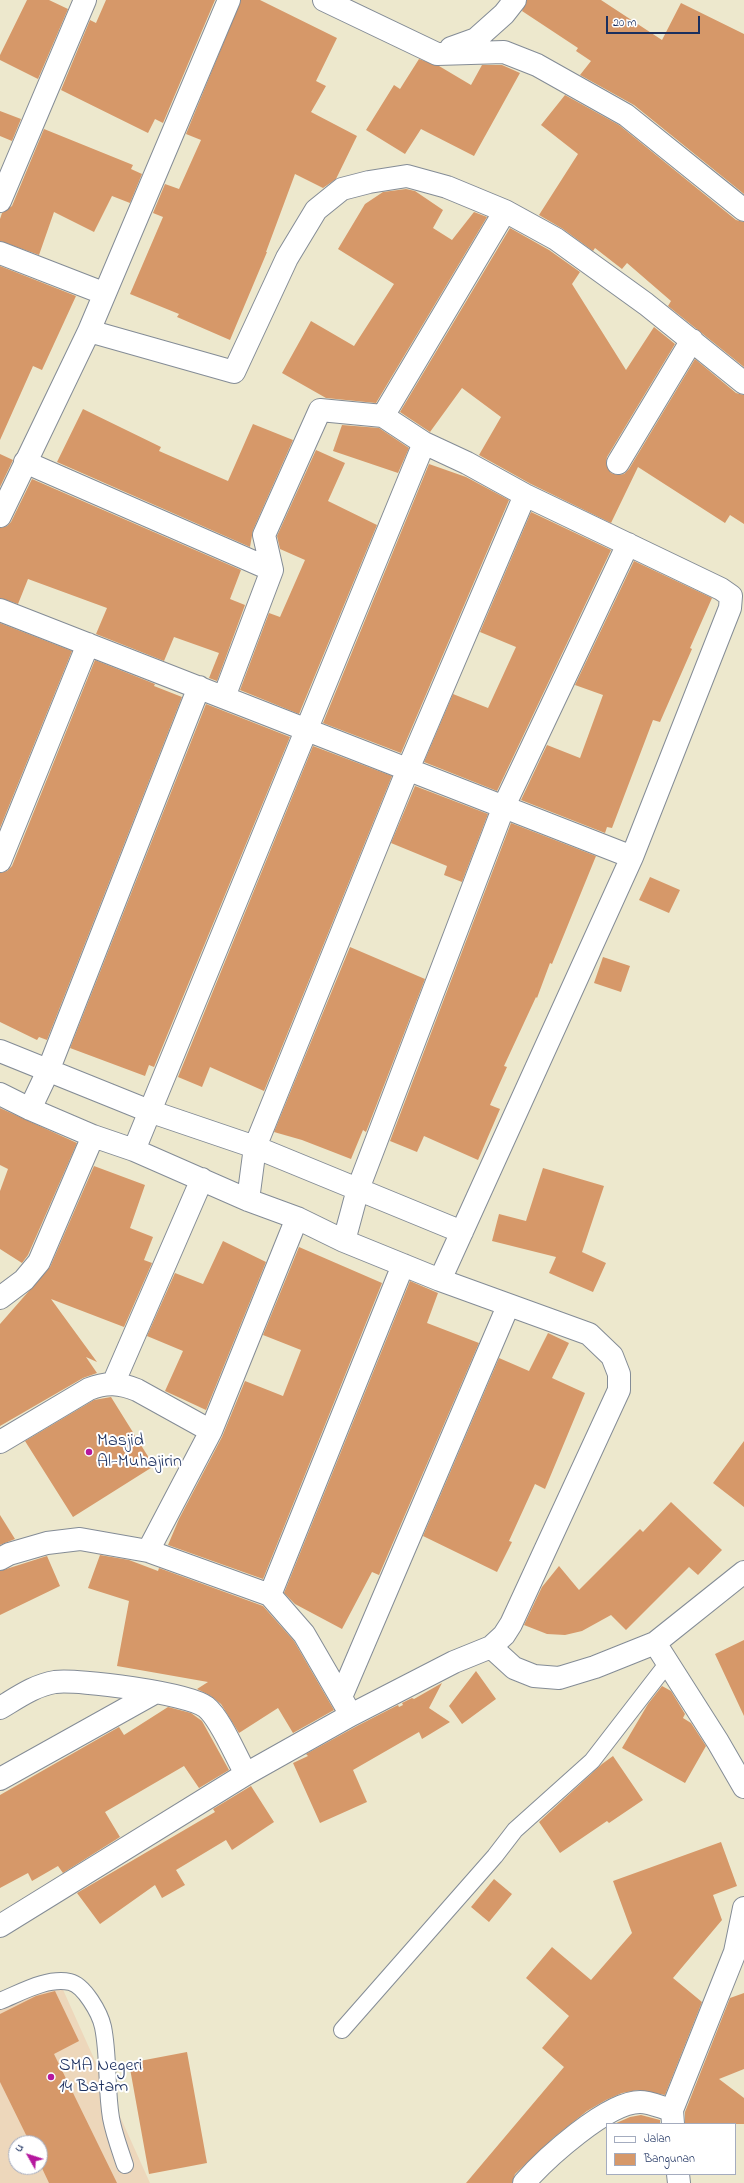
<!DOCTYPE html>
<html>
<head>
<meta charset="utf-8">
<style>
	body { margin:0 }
	#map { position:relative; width:744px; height:2183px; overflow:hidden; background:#ede8cd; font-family:"Indie Flower",sans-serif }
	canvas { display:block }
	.legend { position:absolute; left:606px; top:2123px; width:130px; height:52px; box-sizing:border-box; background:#fff; border:1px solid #a4acbf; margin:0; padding:5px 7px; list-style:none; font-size:12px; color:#1b2f5e }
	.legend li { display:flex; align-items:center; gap:8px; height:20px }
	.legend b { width:20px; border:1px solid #a4acbf }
	.north { position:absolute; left:8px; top:2135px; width:40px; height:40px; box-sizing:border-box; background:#fff; border:1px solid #a4acbf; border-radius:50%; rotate:309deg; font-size:11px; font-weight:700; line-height:16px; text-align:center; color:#1b2f5e }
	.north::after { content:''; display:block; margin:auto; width:14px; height:18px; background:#b5179e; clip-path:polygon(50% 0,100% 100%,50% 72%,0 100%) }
	.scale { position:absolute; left:606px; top:16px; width:94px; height:18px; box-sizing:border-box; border:2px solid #1b2f5e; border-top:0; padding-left:5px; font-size:12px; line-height:14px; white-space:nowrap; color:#1b2f5e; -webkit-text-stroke:3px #fff; paint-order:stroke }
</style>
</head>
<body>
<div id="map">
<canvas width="744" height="2183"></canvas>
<ul class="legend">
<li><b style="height:5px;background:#fff"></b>Jalan</li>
<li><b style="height:11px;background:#d69869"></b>Bangunan</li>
</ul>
<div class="north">U</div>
<div class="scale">20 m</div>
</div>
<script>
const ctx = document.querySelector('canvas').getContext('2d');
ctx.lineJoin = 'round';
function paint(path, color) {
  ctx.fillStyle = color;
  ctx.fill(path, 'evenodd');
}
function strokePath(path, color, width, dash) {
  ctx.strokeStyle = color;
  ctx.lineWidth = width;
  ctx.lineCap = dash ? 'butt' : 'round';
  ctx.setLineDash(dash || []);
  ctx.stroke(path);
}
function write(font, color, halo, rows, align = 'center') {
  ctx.font = font + ' "Indie Flower",sans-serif';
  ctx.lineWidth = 4;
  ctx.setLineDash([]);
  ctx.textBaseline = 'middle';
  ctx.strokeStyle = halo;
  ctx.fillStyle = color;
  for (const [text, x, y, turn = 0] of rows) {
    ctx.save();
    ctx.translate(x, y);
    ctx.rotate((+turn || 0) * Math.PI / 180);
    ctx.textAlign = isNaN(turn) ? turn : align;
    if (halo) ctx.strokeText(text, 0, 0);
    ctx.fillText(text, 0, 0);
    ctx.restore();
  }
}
const built = new Path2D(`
	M 60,1983 L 150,2183 L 0,2183 L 0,2010 ZM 16,2143 L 40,2143 L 40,2167 L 16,2167 Z`);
const building = new Path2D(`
	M 27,0 L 49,0 L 68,9 L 38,79 L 0,60 L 0,55 Z
	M 106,0 L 215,0 L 163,123 L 155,119 L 148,133 L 61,90 L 90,20 L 96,23 Z
	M 241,0 L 260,0 L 337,38 L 316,81 L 326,86 L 311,112 L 357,136 L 336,179 L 323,188 L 295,174 L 266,252 L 267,252 L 230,340 L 177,317 L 179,314 L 130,294 L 163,217 L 153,213 L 165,184 L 179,189 L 201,140 L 186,134 Z
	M 527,0 L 601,0 L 662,40 L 681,3 L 744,34 L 744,194 L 634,105 L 580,75 L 591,61 L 576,51 L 578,48 L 522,11 Z
	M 419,59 L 439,66 L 471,85 L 482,65 L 502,65 L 520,73 L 474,156 L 421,129 L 405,154 L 366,130 L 394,85 L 400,89 Z
	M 565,95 L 619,125 L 736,220 L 744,222 L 744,367 L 668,306 L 671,301 L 627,263 L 622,269 L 595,248 L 593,251 L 563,229 L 539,215 L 578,154 L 541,125 Z
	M 0,111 L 21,119 L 12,141 L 0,136 Z
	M 44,129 L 133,165 L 131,169 L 142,174 L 130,203 L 112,196 L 94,232 L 54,212 L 39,255 L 0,241 L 0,219 L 2,213 L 12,206 Z
	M 406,189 L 415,191 L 443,210 L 433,228 L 452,240 L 474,212 L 487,217 L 376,403 L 326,398 L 282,373 L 311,321 L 354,346 L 394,284 L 338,249 L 365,204 L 383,192 Z
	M 510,228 L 549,250 L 580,272 L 572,284 L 626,370 L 654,327 L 675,344 L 607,457 L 606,463 L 611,473 L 618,475 L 624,474 L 629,469 L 695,359 L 736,393 L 744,395 L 744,524 L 730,515 L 725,523 L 638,467 L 611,523 L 531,484 L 479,455 L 501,417 L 462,388 L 430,432 L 400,412 Z
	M 0,266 L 76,296 L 42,370 L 33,366 L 0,440 Z
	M 83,409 L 161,447 L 159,451 L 228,481 L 253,424 L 293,440 L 253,530 L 250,547 L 57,462 Z
	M 342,425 L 379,428 L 409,448 L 398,473 L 333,451 Z
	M 316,450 L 345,463 L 328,501 L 377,525 L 299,714 L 240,690 L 269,613 L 280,617 L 305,560 L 280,549 L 277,536 Z
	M 0,454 L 13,460 L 0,487 Z
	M 429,464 L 466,477 L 509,500 L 401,753 L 323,723 Z
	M 32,479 L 241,570 L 230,599 L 245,605 L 217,681 L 209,678 L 219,653 L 174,637 L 164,661 L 96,634 L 107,608 L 28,579 L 18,604 L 0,598 L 0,528 L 7,526 L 11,522 Z
	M 531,512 L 611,550 L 497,791 L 424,762 L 453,694 L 488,708 L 516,647 L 480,632 Z
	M 634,561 L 712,598 L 690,648 L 692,649 L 660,722 L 653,720 L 612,828 L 607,827 L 605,833 L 521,800 L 547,745 L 580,758 L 603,695 L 575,685 Z
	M 0,623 L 72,651 L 0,828 Z
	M 95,660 L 155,684 L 154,686 L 182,697 L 47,1040 L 39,1037 L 37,1040 L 0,1022 L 0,873 L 7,871 L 12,866 Z
	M 206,704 L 290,737 L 154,1067 L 149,1065 L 145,1076 L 70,1048 Z
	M 313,746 L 392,776 L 264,1091 L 210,1067 L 202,1087 L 178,1077 Z
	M 415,786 L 488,814 L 462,882 L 444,875 L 447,866 L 391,843 Z
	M 511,823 L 596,856 L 552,964 L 550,963 L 537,998 L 536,997 L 504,1066 L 507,1067 L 490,1105 L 500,1109 L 478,1160 L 424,1136 L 417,1152 L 390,1141 Z
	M 650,877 L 680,890 L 669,913 L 639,900 Z
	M 350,947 L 425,979 L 366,1132 L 363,1130 L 351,1159 L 302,1140 L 274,1132 Z
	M 603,957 L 630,966 L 621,992 L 594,983 Z
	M 0,1108 L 77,1143 L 28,1255 L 22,1263 L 0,1249 L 0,1191 L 8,1169 L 0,1165 Z
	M 94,1166 L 145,1185 L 130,1228 L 153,1237 L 144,1260 L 152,1263 L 124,1327 L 51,1299 L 97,1362 L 86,1357 L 97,1373 L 83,1378 L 0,1426 L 0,1324 L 50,1267 Z
	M 543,1168 L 604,1186 L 582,1252 L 606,1263 L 593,1292 L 549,1273 L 556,1257 L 492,1241 L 499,1214 L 526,1221 Z
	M 223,1241 L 266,1262 L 206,1410 L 165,1391 L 183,1351 L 147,1336 L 175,1273 L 203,1284 Z
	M 299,1247 L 382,1283 L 263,1579 L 168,1545 L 179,1519 L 222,1437 L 245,1381 L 283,1396 L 301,1350 L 263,1335 Z
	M 410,1281 L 438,1293 L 427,1323 L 479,1343 L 379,1575 L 372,1572 L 342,1629 L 295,1604 L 284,1593 Z
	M 548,1333 L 569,1343 L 552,1378 L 585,1393 L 545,1489 L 535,1484 L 509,1541 L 512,1542 L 497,1572 L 423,1536 L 499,1358 L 529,1371 Z
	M 111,1397 L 154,1466 L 73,1517 L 25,1441 L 94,1400 Z
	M 744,1441 L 744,1507 L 713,1483 Z
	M 671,1502 L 722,1550 L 698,1575 L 689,1567 L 626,1630 L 611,1615 L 582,1631 L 565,1635 L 547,1634 L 524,1625 L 542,1587 L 559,1566 L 579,1590 L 640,1529 L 643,1532 Z
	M 0,1515 L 15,1539 L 0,1545 Z
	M 100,1555 L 129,1560 L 158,1571 L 159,1568 L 263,1606 L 294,1641 L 334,1710 L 293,1733 L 278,1708 L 239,1733 L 221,1704 L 211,1696 L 197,1689 L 208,1682 L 117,1666 L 129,1601 L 88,1588 Z
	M 47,1556 L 60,1586 L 0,1615 L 0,1571 Z
	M 744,1640 L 744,1716 L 715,1654 Z
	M 476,1671 L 496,1699 L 462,1724 L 449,1706 Z
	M 442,1683 L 429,1708 L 450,1722 L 422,1739 L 419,1732 L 353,1770 L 367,1802 L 320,1823 L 293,1763 L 308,1756 L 306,1754 L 357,1726 L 398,1705 L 399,1707 L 403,1705 L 402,1703 L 412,1698 L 414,1699 Z
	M 662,1686 L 671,1691 L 685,1714 L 683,1718 L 691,1723 L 706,1746 L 685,1783 L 622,1748 L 648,1704 Z
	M 168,1707 L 191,1713 L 202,1721 L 229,1770 L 199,1788 L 184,1766 L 105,1812 L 120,1837 L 63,1873 L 58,1866 L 32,1881 L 28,1873 L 0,1888 L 0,1795 L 119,1727 L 124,1735 Z
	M 613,1756 L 643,1800 L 609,1823 L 607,1821 L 560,1853 L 539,1822 L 602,1764 Z
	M 251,1786 L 274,1822 L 232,1850 L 226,1840 L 176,1870 L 185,1885 L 162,1898 L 155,1885 L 100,1924 L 77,1893 L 215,1812 L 213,1809 Z
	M 721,1842 L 737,1886 L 713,1895 L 722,1920 L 673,1978 L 702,2002 L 665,2095 L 638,2090 L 622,2093 L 606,2100 L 587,2111 L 553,2138 L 515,2174 L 512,2183 L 466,2183 L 564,2067 L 542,2048 L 569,2016 L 526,1978 L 552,1947 L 591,1980 L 632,1933 L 613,1881 Z
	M 494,1879 L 512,1894 L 489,1922 L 471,1907 Z
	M 55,1991 L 79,2041 L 54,2054 L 117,2183 L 49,2183 L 40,2164 L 40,2143 L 30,2143 L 0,2082 L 0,2014 L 36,1996 Z
	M 744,1993 L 744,2069 L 719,2079 L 744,2098 L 744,2124 L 685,2124 L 685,2112 L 730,1998 Z
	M 187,2052 L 207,2163 L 149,2174 L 129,2063 Z
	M 641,2115 L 660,2120 L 660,2124 L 614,2124 L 630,2117 Z`);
const lane = new Path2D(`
	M 0,2001 C 20,1993 47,1977 70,1982 C 84,1985 100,2013 103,2027 C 109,2057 106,2088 111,2118 C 114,2134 120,2150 125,2165
	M 342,2030 L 495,1856 L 515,1830 L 592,1761 L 667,1664`);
const street = new Path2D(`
	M 324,0 L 437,54 L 504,52 L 537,65 L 626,115 L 744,210
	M 451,48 L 476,39 L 504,14 L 515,0
	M 0,201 L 85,0
	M 0,253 L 103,293
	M 89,331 L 234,372 L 287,258 L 316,210 L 342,189 L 369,182 L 407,176 L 447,187 L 505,211 L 556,239 L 646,304 L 744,383
	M 383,416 L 505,211
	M 25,462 L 272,570
	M 618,463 L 692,340
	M 0,516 L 89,331 L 229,0
	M 0,610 L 632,857
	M 224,697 L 272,570 L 264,535 L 320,410 L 383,416 L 424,443 L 467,463 L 525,495 L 721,589 L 731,596 L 730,608 L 632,857 L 440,1280
	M 0,861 L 88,644
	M 0,1051 L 149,1111 L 255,1147 L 462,1232
	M 0,1094 L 30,1109 L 93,1136 L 134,1150 L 248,1200 L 297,1218 L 344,1241 L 440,1280 L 589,1334 L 612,1356 L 619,1374 L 619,1390 L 511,1624 L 504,1635 L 491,1647 L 454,1662 L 351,1715 L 246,1774 L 0,1926
	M 30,1109 L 48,1071 L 199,687
	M 134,1150 L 424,443
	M 248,1200 L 255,1147 L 408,769 L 525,495
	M 344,1241 L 358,1189 L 504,806 L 628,544
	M 0,1298 L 24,1280 L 39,1262 L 93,1136
	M 113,1384 L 202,1179
	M 0,1442 L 89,1389 C 106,1382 120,1383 137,1390 L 211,1431
	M 148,1551 L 211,1431 L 297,1218
	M 0,1559 L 9,1554 L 47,1543 L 80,1539 L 148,1551 L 270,1595 L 304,1634 L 351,1715
	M 270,1595 L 403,1265
	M 655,1643 L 718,1742 L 744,1787
	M 491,1647 L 514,1668 L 534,1676 L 559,1678 L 595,1667 L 655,1643 L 744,1572
	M 341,1697 L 508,1306
	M 0,1708 C 17,1698 35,1685 55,1682 C 79,1679 188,1693 206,1707 C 221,1719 236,1757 246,1774
	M 0,1779 L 156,1692
	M 673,2124 L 672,2110 L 735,1952 L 744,1908
	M 678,2174 L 679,2183
	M 524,2183 C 545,2159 607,2102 640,2102 C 650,2102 663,2108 672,2110`);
const markers = [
	[89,1452,4,"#b5179e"],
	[51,2077,4,"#b5179e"]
];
const poiNames = [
	["Masjid",97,1442],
	["Al-Muhajirin",97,1463],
	["SMA Negeri",59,2067],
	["14 Batam",59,2088]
];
paint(built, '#edd7bb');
paint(building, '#d69869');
strokePath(lane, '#848c96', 18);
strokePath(street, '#848c96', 24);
strokePath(lane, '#fff', 16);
strokePath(street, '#fff', 22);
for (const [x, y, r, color] of markers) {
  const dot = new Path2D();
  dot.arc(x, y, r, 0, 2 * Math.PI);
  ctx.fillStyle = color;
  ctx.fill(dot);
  strokePath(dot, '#fff', 1.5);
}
write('18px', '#1b2f5e', '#fff', poiNames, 'left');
</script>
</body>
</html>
